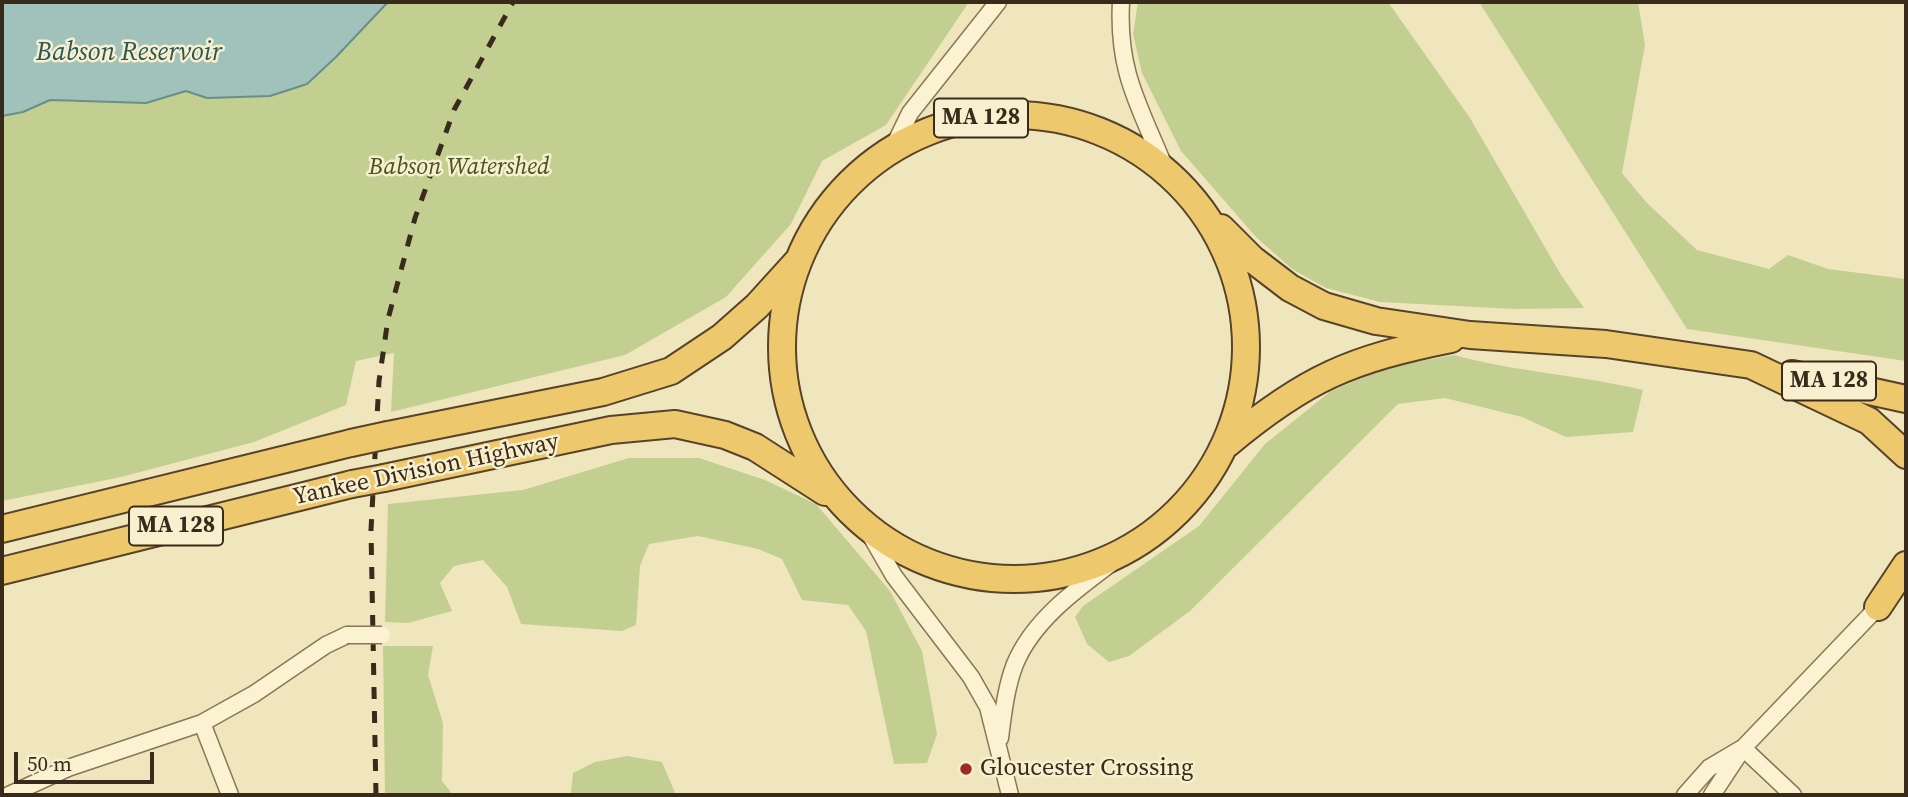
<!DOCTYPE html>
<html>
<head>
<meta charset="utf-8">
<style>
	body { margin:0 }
	#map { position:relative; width:1908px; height:797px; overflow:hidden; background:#f0e6bd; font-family:"Source Serif 4",serif }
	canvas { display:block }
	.frame { position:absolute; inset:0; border:4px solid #382b1b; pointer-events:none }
	.scale { position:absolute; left:14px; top:752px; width:140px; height:32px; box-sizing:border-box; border:4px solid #382b1b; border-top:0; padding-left:9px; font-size:21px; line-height:24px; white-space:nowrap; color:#382b1b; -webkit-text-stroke:5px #f7efcd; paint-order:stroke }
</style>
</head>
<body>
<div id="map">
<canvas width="1908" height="797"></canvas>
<div class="frame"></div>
<div class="scale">50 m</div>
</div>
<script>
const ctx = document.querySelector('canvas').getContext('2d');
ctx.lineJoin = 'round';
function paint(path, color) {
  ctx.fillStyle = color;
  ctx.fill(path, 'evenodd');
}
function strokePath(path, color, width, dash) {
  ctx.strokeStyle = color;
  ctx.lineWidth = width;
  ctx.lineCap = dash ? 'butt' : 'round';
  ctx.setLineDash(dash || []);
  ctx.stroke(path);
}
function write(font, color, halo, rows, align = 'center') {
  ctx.font = font + ' "Source Serif 4",serif';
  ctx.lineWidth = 5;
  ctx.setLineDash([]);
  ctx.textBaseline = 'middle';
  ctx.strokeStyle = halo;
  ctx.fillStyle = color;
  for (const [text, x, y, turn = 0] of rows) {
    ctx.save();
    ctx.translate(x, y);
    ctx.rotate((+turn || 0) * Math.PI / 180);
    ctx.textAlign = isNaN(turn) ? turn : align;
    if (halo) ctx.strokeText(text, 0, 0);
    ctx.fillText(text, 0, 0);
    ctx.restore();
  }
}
const green = new Path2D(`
	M 384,2 L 969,2 L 886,125 L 822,161 L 791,224 L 726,297 L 625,355 L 391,412 L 394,353 L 356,361 L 346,405 L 254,442 L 121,477 L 2,501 L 2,116 L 44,100 L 82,102 Z
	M 1138,2 L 1388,2 L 1470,118 L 1561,275 L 1584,308 L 1515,309 L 1380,302 L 1326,288 L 1292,269 L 1256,237 L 1181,151 L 1142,73 L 1133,34 Z
	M 1479,2 L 1638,2 L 1645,45 L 1622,173 L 1646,202 L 1697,250 L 1769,269 L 1788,255 L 1828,269 L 1906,279 L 1906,361 L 1687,329 Z
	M 1454,355 C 1516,372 1580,375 1643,390 L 1633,432 L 1566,437 L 1522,417 L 1445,398 L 1398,404 L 1190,611 L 1129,656 L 1109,662 L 1087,644 L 1075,617 L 1083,606 L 1199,526 L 1265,444 L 1331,391 L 1388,367 Z
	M 629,458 L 699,458 L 765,480 L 816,504 L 890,591 L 922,651 L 937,734 L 927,763 L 894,764 L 866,631 L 848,605 L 802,600 L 782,559 L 758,549 L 698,536 L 649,544 L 640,566 L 636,625 L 622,631 L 521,624 L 507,587 L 483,560 L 454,566 L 440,583 L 452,611 L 408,623 L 385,622 L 388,504 L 523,490 Z
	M 383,646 L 433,646 L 428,675 L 443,723 L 442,781 L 453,795 L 385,795 Z
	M 627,756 L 662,762 L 676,795 L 568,795 L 571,793 L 573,773 L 595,762 Z`);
const water = new Path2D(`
	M 2,2 L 388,2 L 336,57 L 307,84 L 270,96 L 207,98 L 186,91 L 146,103 L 50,100 L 23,112 L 2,116 Z`);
const minor = new Path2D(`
	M 1121,2 C 1117,74 1141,108 1166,171
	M 894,146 L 910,113 L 998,2
	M 864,524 L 894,576 L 971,677 L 988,707 L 1010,795
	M 202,723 L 230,795
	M 1000,738 C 1003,714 1006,687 1015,664 C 1037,611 1095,577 1138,543
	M 1743,748 L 1793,795
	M 9,795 L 68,768 L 202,723 L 254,694 L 326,645 L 347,635
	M 1685,795 L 1709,768 L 1741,749
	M 1712,795 L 1743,748 L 1878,607`);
const trunk = new Path2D(`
	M782 347a232 232 0 1 1 464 0a232 232 0 1 1-464 0Z
	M 1221,228 L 1252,259 L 1290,288 L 1324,306 L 1376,321 L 1470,335 L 1606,344 L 1751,365 L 1869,421 L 1906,455
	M 1792,374 L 1906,399
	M 388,435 L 603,392 L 671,371 L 722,337 L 757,306 L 796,263
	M 1227,444 C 1306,378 1351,359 1451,339
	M 384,478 L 611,430 L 675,424 L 725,435 L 755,447 L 825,492
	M 2,529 L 351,443
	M 2,571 L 352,484
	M 1878,607 L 1906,565`);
const rail = new Path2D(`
	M 376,795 L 371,530 L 379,381 L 388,319 L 415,218 L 454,110 L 513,2`);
const minorBridge = new Path2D(`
	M 347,635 L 382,635`);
const trunkBridge = new Path2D(`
	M 351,443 L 388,435
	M 352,484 L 384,478`);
const markers = [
	[966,769,7,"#9c2c22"]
];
const shields = [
	[981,118,94],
	[1829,381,94],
	[176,526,94]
];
const shieldNames = [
	["MA 128",981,118],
	["MA 128",1829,381],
	["MA 128",176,526]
];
const parkNames = [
	["Babson Watershed",459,168]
];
const streetNames = [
	["Yankee Division Highway",426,470,-12]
];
const poiNames = [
	["Gloucester Crossing",980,769]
];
const waterNames = [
	["Babson Reservoir",129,53]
];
paint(green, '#c2cf91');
paint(water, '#a1c1bb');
strokePath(water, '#688f89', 2);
strokePath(minor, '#897655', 19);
strokePath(trunk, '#56432a', 30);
strokePath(minor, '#fbf2d1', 16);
strokePath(trunk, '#eec86c', 26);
strokePath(rail, '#382b1b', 5, [12, 12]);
strokePath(minorBridge, '#897655', 19, []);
strokePath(trunkBridge, '#56432a', 30, []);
strokePath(minorBridge, '#fbf2d1', 16);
strokePath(trunkBridge, '#eec86c', 26);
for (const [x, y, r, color] of markers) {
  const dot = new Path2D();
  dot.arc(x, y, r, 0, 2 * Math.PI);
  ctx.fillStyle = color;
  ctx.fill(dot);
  strokePath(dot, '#f7efcd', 2.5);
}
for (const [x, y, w] of shields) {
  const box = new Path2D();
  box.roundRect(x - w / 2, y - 19.5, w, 39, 5);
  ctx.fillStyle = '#f7efcd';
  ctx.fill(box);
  strokePath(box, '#382b1b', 2);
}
write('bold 23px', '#382b1b', null, shieldNames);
write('italic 24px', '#435520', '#f7efcd', parkNames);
write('24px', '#382b1b', '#f7efcd', streetNames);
write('24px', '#382b1b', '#f7efcd', poiNames, 'left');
write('italic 26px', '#295758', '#f7efcd', waterNames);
</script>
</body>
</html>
